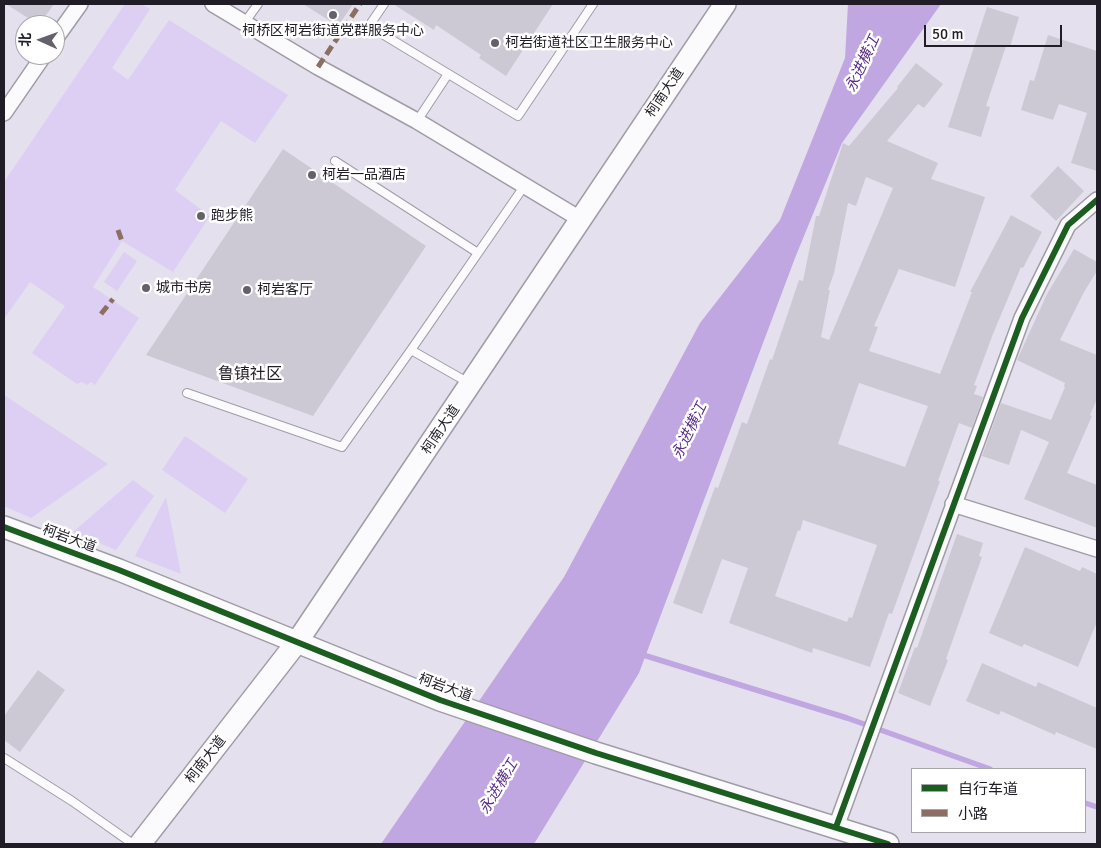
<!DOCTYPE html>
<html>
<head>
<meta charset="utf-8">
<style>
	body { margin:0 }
	#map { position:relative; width:1101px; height:848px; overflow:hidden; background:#e4e0ed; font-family:Signika,"Noto Sans SC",sans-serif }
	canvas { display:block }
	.frame { position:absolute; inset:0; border:5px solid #201d26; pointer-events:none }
	.legend { position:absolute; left:911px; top:768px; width:175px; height:65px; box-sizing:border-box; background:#fff; border:1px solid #a6a5a8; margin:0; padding:6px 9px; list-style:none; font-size:15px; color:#201d26 }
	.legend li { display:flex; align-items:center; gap:10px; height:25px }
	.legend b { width:25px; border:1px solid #a6a5a8 }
	.north { position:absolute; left:15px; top:15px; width:50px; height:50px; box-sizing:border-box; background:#fff; border:1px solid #a6a5a8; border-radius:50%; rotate:272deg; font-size:14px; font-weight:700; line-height:20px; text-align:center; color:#201d26 }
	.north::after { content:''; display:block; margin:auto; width:18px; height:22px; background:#65616c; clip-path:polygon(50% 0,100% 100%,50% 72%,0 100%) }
	.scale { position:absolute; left:924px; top:25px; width:138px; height:22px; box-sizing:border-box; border:2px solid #201d26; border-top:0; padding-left:6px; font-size:15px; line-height:18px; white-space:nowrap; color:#201d26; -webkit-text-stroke:4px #fff; paint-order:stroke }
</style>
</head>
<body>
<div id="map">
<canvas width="1101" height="848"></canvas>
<div class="frame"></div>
<ul class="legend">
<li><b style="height:6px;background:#1b5e20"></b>自行车道</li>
<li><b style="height:6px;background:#8d6e63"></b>小路</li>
</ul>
<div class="north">北</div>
<div class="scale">50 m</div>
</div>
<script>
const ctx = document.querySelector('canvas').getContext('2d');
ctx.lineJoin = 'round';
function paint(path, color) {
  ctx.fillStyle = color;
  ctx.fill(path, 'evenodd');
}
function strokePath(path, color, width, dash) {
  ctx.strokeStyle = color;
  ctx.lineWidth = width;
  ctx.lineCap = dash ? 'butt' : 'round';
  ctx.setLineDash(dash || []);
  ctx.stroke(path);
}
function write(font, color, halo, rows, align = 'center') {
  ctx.font = font + ' Signika,"Noto Sans SC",sans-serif';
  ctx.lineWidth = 5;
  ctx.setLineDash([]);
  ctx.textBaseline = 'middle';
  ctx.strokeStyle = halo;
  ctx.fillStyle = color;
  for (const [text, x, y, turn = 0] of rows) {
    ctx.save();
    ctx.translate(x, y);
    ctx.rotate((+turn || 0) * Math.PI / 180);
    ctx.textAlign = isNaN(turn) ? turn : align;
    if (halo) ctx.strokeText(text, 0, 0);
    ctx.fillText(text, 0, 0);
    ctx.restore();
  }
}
const green = new Path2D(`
	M 125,4 L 142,4 L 150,9 L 112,68 L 128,80 L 169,20 L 288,95 L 255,143 L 221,121 L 175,190 L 210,216 L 173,272 L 122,241 L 93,287 L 139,318 L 95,385 L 91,382 L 87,385 L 82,382 L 77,384 L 32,353 L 65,306 L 30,282 L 4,319 L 4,182 Z
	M 124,252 L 137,261 L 117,291 L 104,282 Z
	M 4,395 L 108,464 L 31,518 L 4,506 Z
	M 185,436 L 248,479 L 225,513 L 162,470 Z
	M 133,480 L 154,496 L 116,550 L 73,532 Z
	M 166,497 L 181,574 L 135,556 Z`);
const water = new Path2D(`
	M 848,4 L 941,4 L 842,143 L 795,258 L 639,673 L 534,844 L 381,844 L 564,577 L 700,323 L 780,220 L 845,58 Z`);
const stream = new Path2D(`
	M 640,654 L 847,718 L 990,769
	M 1085,803 L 1097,807`);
const building = new Path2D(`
	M 6,4 L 54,4 L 39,25 Z
	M 303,4 L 353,4 L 338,26 Z
	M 393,4 L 553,4 L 506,76 L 479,58 L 481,55 L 436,25 L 434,30 Z
	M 987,7 L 1019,17 L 1010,47 L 1006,46 L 986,106 L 990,107 L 981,137 L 948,127 Z
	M 1048,35 L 1097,51 L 1097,171 L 1071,163 L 1087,113 L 1059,104 L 1053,120 L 1021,110 L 1030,80 L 1034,81 Z
	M 916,63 L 943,84 L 924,108 L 918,104 L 887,141 L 938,163 L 931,179 L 985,197 L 955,287 L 899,269 L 874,326 L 878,327 L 869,351 L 940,374 L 972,292 L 970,292 L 1011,215 L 1042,232 L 1023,268 L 1021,267 L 993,334 L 974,385 L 977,386 L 974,394 L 983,397 L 972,428 L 959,423 L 938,481 L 940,481 L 892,614 L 889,613 L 870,667 L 813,648 L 812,653 L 729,623 L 748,568 L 722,559 L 702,614 L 673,603 L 715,487 L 718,488 L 742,422 L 747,424 L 770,359 L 772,360 L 799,280 L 803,281 L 816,216 L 819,216 L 843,143 L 849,146 L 898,88 L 897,87 ZM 866,177 L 893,188 L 829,340 L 821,337 L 830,290 L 828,290 L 834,273 L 848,203 L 856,206 ZM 859,383 L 928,406 L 905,467 L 838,444 ZM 803,520 L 877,545 L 852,618 L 849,617 L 847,622 L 775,596 L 798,530 L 800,531 Z
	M 283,149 L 426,246 L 313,416 L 146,355 Z
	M 1058,166 L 1084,191 L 1056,221 L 1030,196 Z
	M 1074,249 L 1097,262 L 1097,271 L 1084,292 L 1060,340 L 1097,355 L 1097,399 L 1090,415 L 1092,416 L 1067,473 L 1097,485 L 1097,528 L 1024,499 L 1049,442 L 1021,430 L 1009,465 L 982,456 L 1001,403 L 1051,420 L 1065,387 L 1064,386 L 1065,383 L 1017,360 L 1047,294 Z
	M 957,534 L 983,543 L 979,556 L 982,557 L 946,659 L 948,660 L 930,706 L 898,693 L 915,647 L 917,648 Z
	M 1025,547 L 1080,571 L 1082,567 L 1097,574 L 1097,622 L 1078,667 L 1024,644 L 1022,647 L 989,633 Z
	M 982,663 L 1036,687 L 1038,682 L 1097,708 L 1097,749 L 1056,732 L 1055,735 L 1001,711 L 999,715 L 966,701 Z
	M 38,670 L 65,690 L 20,752 L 4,740 L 4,716 Z`);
const lane = new Path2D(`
	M 384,4 L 369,26 L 518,116 L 593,4
	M 245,22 L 258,4
	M 417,121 L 448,74
	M 335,161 L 478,253
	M 411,350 L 469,383
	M 187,393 L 342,447 L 411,350 L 525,185
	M 4,758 L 72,801 L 133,844`);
const street = new Path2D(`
	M 213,4 L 318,67 L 417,121 L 580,219
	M 55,39 L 80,4
	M 4,113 L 44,55
	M 953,504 L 1097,549
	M 836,827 L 1022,318 L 1068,225 L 1097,200`);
const secondary = new Path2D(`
	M 4,527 L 119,570 L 440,700 L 596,753 L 888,844
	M 140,844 L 297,642 L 725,4`);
const quiet = new Path2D(`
	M 318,67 L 360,4
	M 118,230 L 123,244
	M 101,314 L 113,299`);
const cycleway = new Path2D(`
	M 4,527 L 119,570 L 440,700 L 596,753 L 888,844
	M 836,827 L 1022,318 L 1068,225 L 1097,200`);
const markers = [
	[333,15,5,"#65616c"],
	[495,43,5,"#65616c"],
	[312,175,5,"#65616c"],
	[201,216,5,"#65616c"],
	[146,288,5,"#65616c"],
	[247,290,5,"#65616c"]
];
const poiNames = [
	["柯桥区柯岩街道党群服务中心",333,31,"center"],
	["柯岩街道社区卫生服务中心",505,43],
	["柯岩一品酒店",322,175],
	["跑步熊",211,216],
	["城市书房",156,288],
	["柯岩客厅",257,290]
];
const streetNames = [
	["柯南大道",665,93,-56],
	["柯南大道",441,430,-56],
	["柯岩大道",69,539,20],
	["柯岩大道",445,688,20],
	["柯南大道",206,760,-52]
];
const waterNames = [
	["永进横江",863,64,-65],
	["永进横江",690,431,-64],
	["永进横江",499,787,-59]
];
const quarterNames = [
	["鲁镇社区",250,375]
];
paint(green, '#ddcff3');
paint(water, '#c0a7e1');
strokePath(stream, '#c0a7e1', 5.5);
paint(building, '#cdc9d4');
strokePath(lane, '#a09ca7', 10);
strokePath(street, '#a09ca7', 18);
strokePath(secondary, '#a09ca7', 24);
strokePath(lane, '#fbfafc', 8);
strokePath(street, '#fbfafc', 15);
strokePath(secondary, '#fbfafc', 21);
strokePath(quiet, '#8d6e63', 5, [10, 5]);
strokePath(cycleway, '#1b5e20', 6);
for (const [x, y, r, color] of markers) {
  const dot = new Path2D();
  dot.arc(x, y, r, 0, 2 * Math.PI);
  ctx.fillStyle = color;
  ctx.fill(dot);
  strokePath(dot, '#fff', 2);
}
write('14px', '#201d26', '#fff', poiNames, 'left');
write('14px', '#201d26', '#fff', streetNames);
write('italic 15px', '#5b2e88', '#fff', waterNames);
write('16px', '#201d26', '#fff', quarterNames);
</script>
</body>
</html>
